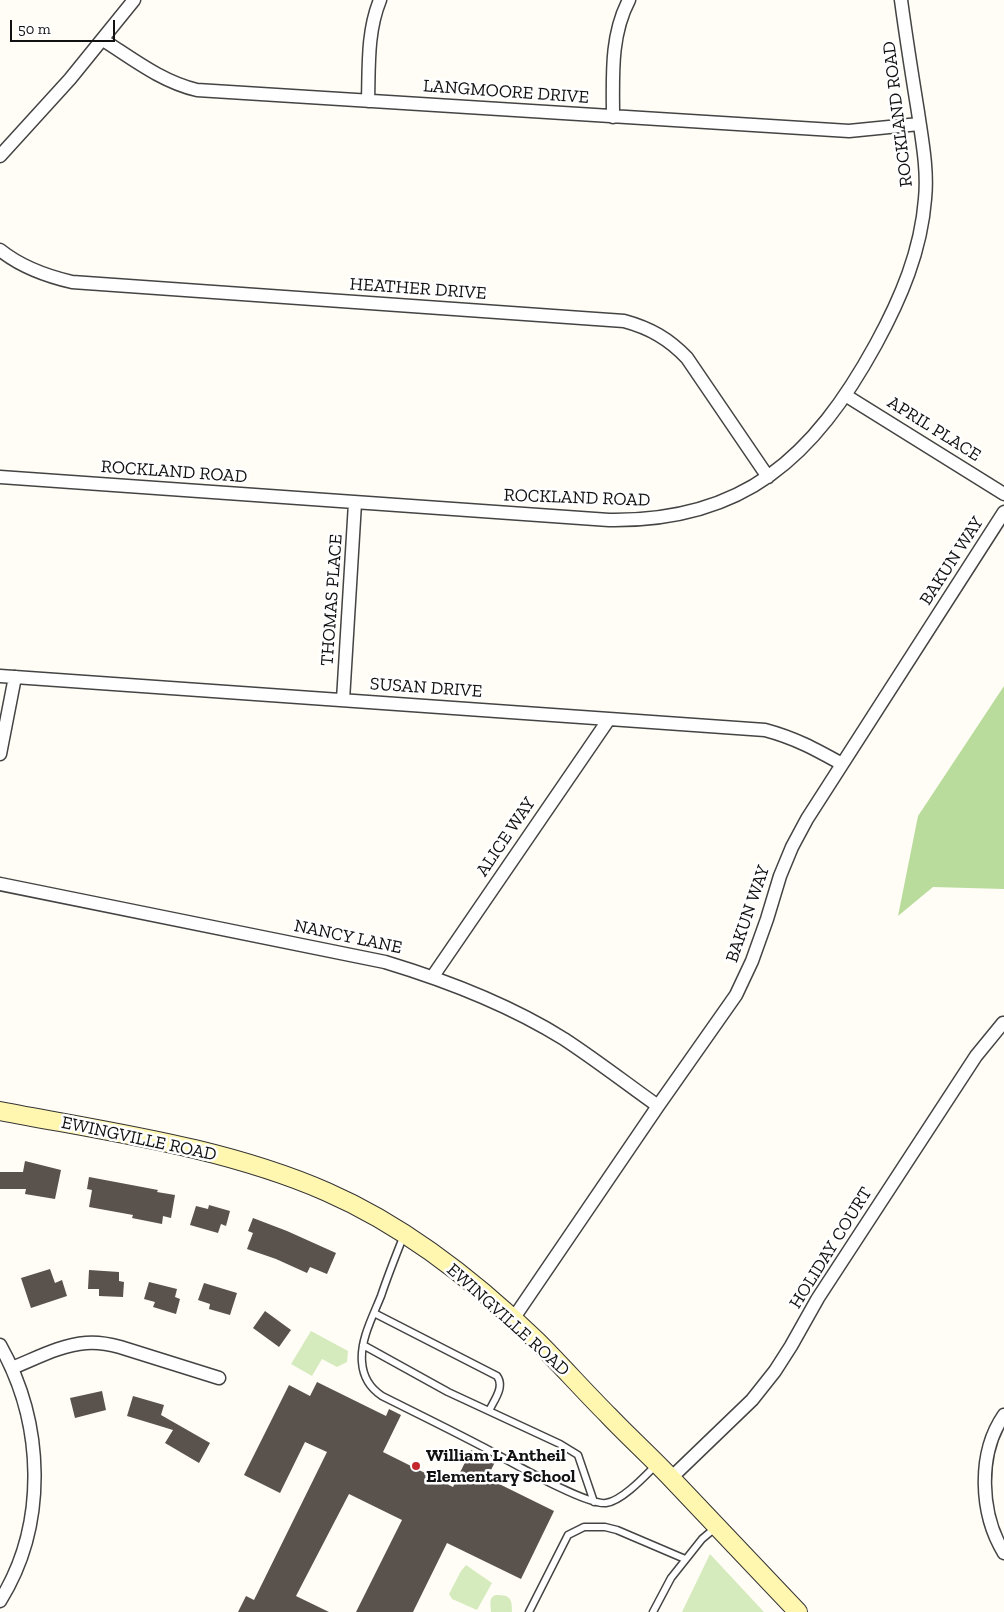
<!DOCTYPE html>
<html>
<head>
<meta charset="utf-8">
<style>
	body { margin:0 }
	#map { position:relative; width:1004px; height:1612px; overflow:hidden; background:#fffdf5; font-family:"Zilla Slab",serif }
	canvas { display:block }
	.scale { position:absolute; left:10px; top:20px; width:105px; height:22px; box-sizing:border-box; border:2px solid #111; border-top:0; padding-left:6px; font-size:15px; line-height:18px; white-space:nowrap; color:#111; -webkit-text-stroke:4px #fff; paint-order:stroke }
</style>
</head>
<body>
<div id="map">
<canvas width="1004" height="1612"></canvas>
<div class="scale">50 m</div>
</div>
<script>
const ctx = document.querySelector('canvas').getContext('2d');
ctx.lineJoin = 'round';
function paint(path, color) {
  ctx.fillStyle = color;
  ctx.fill(path, 'evenodd');
}
function strokePath(path, color, width, dash) {
  ctx.strokeStyle = color;
  ctx.lineWidth = width;
  ctx.lineCap = dash ? 'butt' : 'round';
  ctx.setLineDash(dash || []);
  ctx.stroke(path);
}
function write(font, color, halo, rows, align = 'center') {
  ctx.font = font + ' "Zilla Slab",serif';
  ctx.lineWidth = 5;
  ctx.setLineDash([]);
  ctx.textBaseline = 'middle';
  ctx.strokeStyle = halo;
  ctx.fillStyle = color;
  for (const [text, x, y, turn = 0] of rows) {
    ctx.save();
    ctx.translate(x, y);
    ctx.rotate((+turn || 0) * Math.PI / 180);
    ctx.textAlign = isNaN(turn) ? turn : align;
    if (halo) ctx.strokeText(text, 0, 0);
    ctx.fillText(text, 0, 0);
    ctx.restore();
  }
}
const green = new Path2D(`
	M 311,1331 L 348,1351 L 347,1362 L 337,1367 L 322,1359 L 312,1376 L 291,1364 Z
	M 710,1554 L 764,1612 L 682,1612 Z
	M 466,1565 L 492,1583 L 477,1610 L 452,1599 L 449,1594 L 461,1571 Z
	M 496,1595 C 511,1595 512,1599 512,1612 L 491,1612 C 491,1605 488,1597 496,1595 Z`);
const forest = new Path2D(`
	M 1004,686 L 1004,889 L 933,887 L 898,916 L 918,816 Z`);
const building = new Path2D(`
	M 25,1161 L 61,1170 L 55,1199 L 25,1194 L 26,1189 L 0,1189 L 0,1172 L 23,1172 Z
	M 89,1177 L 158,1190 L 157,1192 L 175,1195 L 171,1218 L 163,1216 L 162,1224 L 132,1218 L 133,1215 L 89,1207 L 92,1190 L 87,1189 Z
	M 209,1205 L 230,1211 L 226,1226 L 221,1224 L 218,1233 L 190,1225 L 196,1206 L 208,1209 Z
	M 253,1218 L 287,1231 L 336,1253 L 327,1274 L 310,1267 L 307,1273 L 276,1259 L 247,1249 L 253,1233 L 248,1231 Z
	M 50,1269 L 55,1283 L 62,1280 L 67,1296 L 31,1308 L 21,1278 Z
	M 89,1270 L 119,1272 L 119,1281 L 124,1282 L 123,1297 L 99,1296 L 99,1289 L 88,1289 Z
	M 149,1282 L 177,1289 L 175,1297 L 180,1299 L 176,1314 L 153,1307 L 155,1302 L 144,1299 Z
	M 204,1283 L 237,1293 L 230,1315 L 209,1309 L 210,1304 L 198,1300 Z
	M 265,1311 L 291,1330 L 279,1347 L 253,1328 Z
	M 317,1382 L 386,1416 L 389,1409 L 401,1415 L 383,1452 L 453,1487 L 471,1450 L 495,1462 L 487,1478 L 554,1511 L 521,1579 L 447,1543 L 413,1612 L 356,1612 L 402,1520 L 349,1494 L 296,1596 L 329,1612 L 238,1612 L 246,1596 L 254,1600 L 327,1452 L 305,1442 L 280,1493 L 244,1475 L 289,1385 L 310,1396 Z
	M 102,1391 L 106,1410 L 75,1418 L 70,1398 Z
	M 133,1396 L 164,1405 L 161,1415 L 210,1443 L 199,1463 L 165,1443 L 173,1430 L 127,1416 Z`);
const lane = new Path2D(`
	M 404,1235 C 396,1255 388,1275 381,1296 C 373,1316 360,1340 362,1362 C 363,1377 370,1388 382,1396 C 416,1413 451,1430 485,1448 C 506,1459 586,1506 606,1503 C 622,1501 645,1476 657,1464
	M 374,1313 L 497,1376 C 505,1387 494,1400 489,1411
	M 363,1345 L 448,1392 L 560,1444 L 578,1455 L 594,1502
	M 529,1612 L 568,1535 L 584,1527 L 605,1527 L 617,1530 L 685,1559
	M 653,1612 L 671,1578 L 702,1539 L 715,1528`);
const street = new Path2D(`
	M 103,40 C 133,59 162,82 197,90 L 849,131 L 919,124
	M 368,101 C 369,66 367,32 380,0
	M 613,117 C 613,77 610,36 629,0
	M 0,156 L 70,79 L 134,0
	M 0,250 C 21,267 46,276 72,282 L 624,321 C 650,328 669,339 687,358 L 768,477
	M 845,395 L 1004,494
	M 0,477 L 609,520 C 744,522 814,457 876,344 C 901,298 921,251 925,199 C 928,170 922,140 918,112 C 912,75 906,37 901,0
	M 0,676 L 765,730 C 795,738 815,749 842,764
	M 343,700 L 355,503
	M 0,754 L 15,677
	M 0,884 L 385,962 C 448,981 508,1004 564,1039 C 596,1060 627,1084 658,1106
	M 433,976 L 609,719
	M 513,1319 L 658,1106 L 736,995 L 752,961 L 767,919 L 780,876 L 792,847 L 807,819 L 1004,512
	M 0,1345 C 44,1423 48,1524 0,1601
	M 12,1368 C 35,1359 60,1345 86,1343 C 97,1342 109,1344 120,1347 L 219,1378
	M 1004,1415 C 977,1454 980,1514 1004,1553
	M 671,1478 L 752,1400 L 775,1371 L 791,1346 L 818,1298 L 976,1056 L 1003,1023`);
const secondary = new Path2D(`
	M 0,1111 C 109,1132 224,1147 327,1192 C 405,1226 475,1281 537,1341 C 561,1365 584,1391 608,1415 C 628,1436 650,1456 670,1477 C 713,1522 755,1567 798,1612`);
const markers = [
	[416,1466,5,"#c4262e"]
];
const streetNames = [
	["LANGMOORE DRIVE",506,92,4],
	["ROCKLAND ROAD",898,114,-97],
	["HEATHER DRIVE",418,289,4],
	["APRIL PLACE",934,429,32],
	["ROCKLAND ROAD",174,472,4],
	["ROCKLAND ROAD",577,498,2],
	["BAKUN WAY",952,561,-57],
	["THOMAS PLACE",332,600,-86],
	["SUSAN DRIVE",426,688,4],
	["ALICE WAY",506,837,-56],
	["BAKUN WAY",748,914,-71],
	["NANCY LANE",348,937,12],
	["EWINGVILLE ROAD",139,1139,12],
	["HOLIDAY COURT",831,1248,-58],
	["EWINGVILLE ROAD",508,1320,42]
];
const poiNames = [
	["William L Antheil",426,1456],
	["Elementary School",426,1477]
];
paint(green, '#d5ebbd');
paint(forest, '#b9dc9c');
paint(building, '#5a524d');
strokePath(lane, '#444', 9);
strokePath(street, '#444', 15);
strokePath(secondary, '#333', 20);
strokePath(lane, '#fff', 6);
strokePath(street, '#fff', 12);
strokePath(secondary, '#fff6b0', 18);
for (const [x, y, r, color] of markers) {
  const dot = new Path2D();
  dot.arc(x, y, r, 0, 2 * Math.PI);
  ctx.fillStyle = color;
  ctx.fill(dot);
  strokePath(dot, '#fff', 2);
}
write('18px', '#111', '#fff', streetNames);
write('bold 18px', '#111', '#fff', poiNames, 'left');
</script>
</body>
</html>
